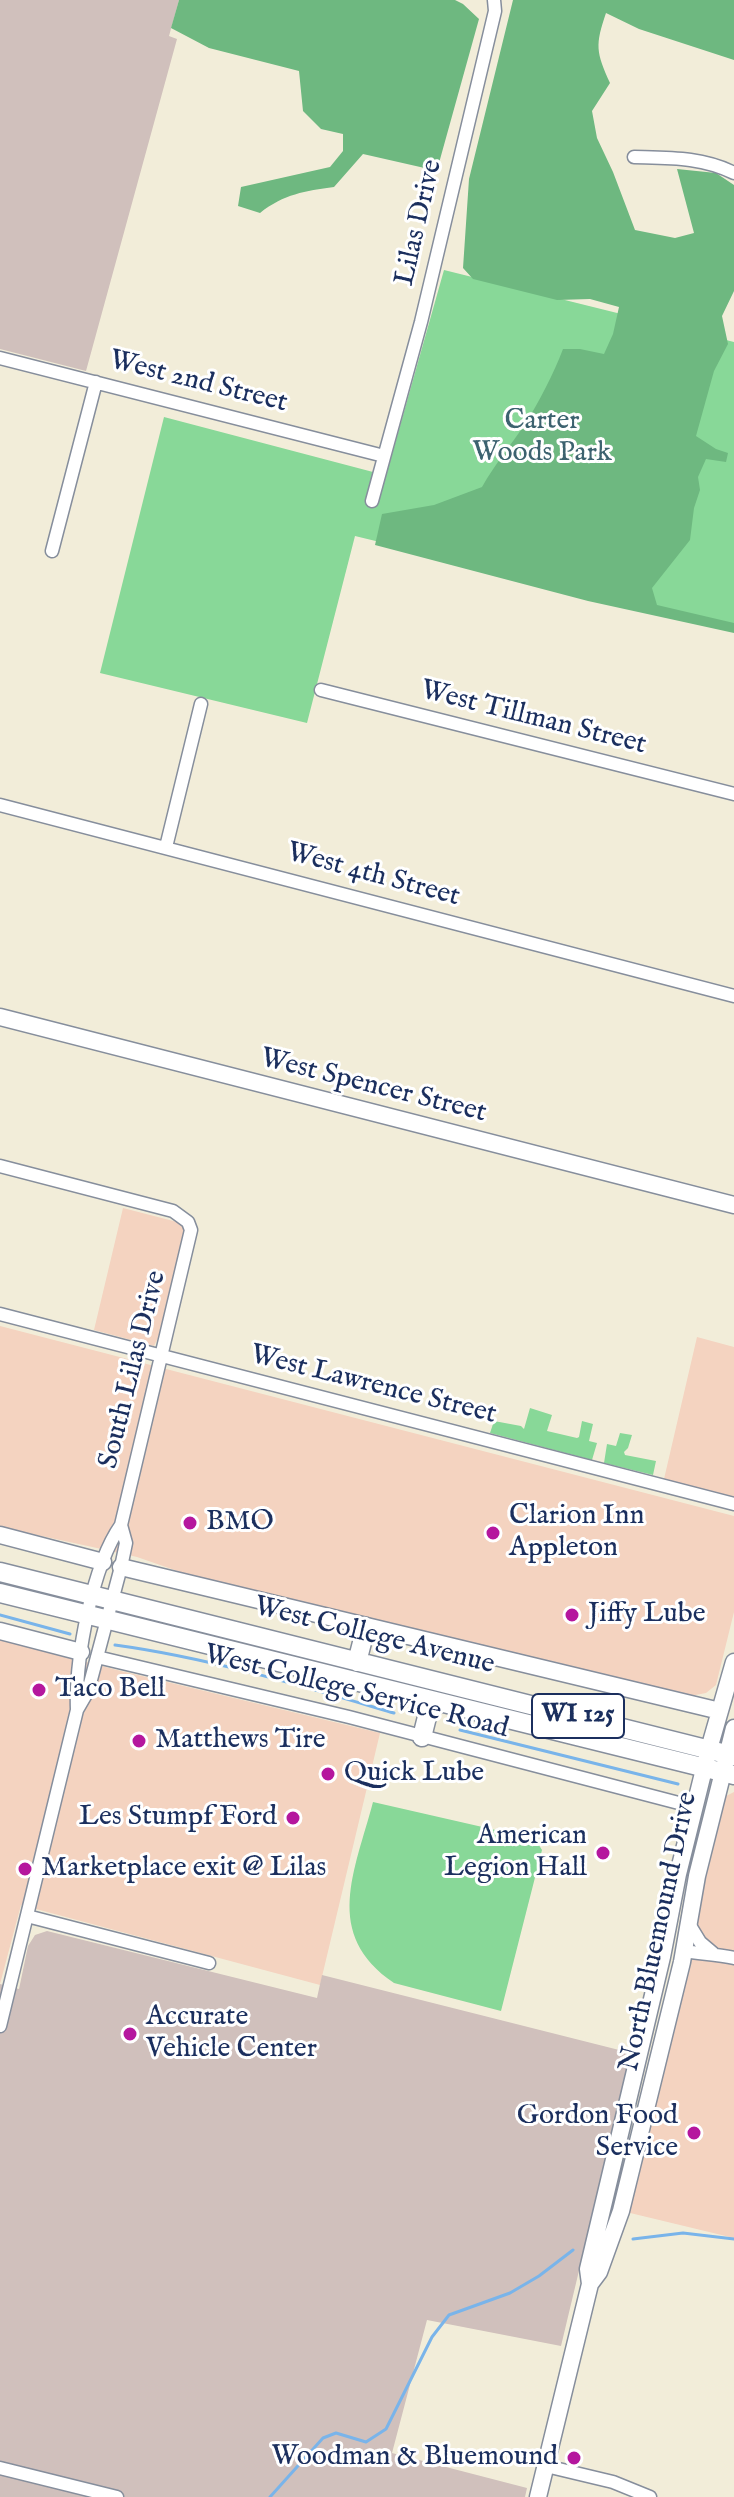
<!DOCTYPE html>
<html>
<head>
<meta charset="utf-8">
<style>
	body { margin:0 }
	canvas { display:block; background:#f2edd9 }
</style>
</head>
<body>
<canvas width="734" height="2497"></canvas>
<script>
const ctx = document.querySelector('canvas').getContext('2d');
ctx.lineJoin = 'round';
function paint(path, color) {
  ctx.fillStyle = color;
  ctx.fill(path, 'evenodd');
}
function strokePath(path, color, width, dash) {
  ctx.strokeStyle = color;
  ctx.lineWidth = width;
  ctx.lineCap = dash ? 'butt' : 'round';
  ctx.setLineDash(dash || []);
  ctx.stroke(path);
}
function write(font, color, halo, rows, align = 'center') {
  ctx.font = font + ' "IM FELL English",serif';
  ctx.lineWidth = 6;
  ctx.setLineDash([]);
  ctx.textBaseline = 'middle';
  ctx.strokeStyle = halo;
  ctx.fillStyle = color;
  for (const [text, x, y, turn = 0] of rows) {
    ctx.save();
    ctx.translate(x, y);
    ctx.rotate((+turn || 0) * Math.PI / 180);
    ctx.textAlign = isNaN(turn) ? turn : align;
    if (halo) ctx.strokeText(text, 0, 0);
    ctx.fillText(text, 0, 0);
    ctx.restore();
  }
}
const built = new Path2D(`
	M 123,1208 L 181,1223 L 185,1227 L 158,1338 L 154,1346 L 94,1330 Z
	M 0,1326 L 734,1516 L 734,1612 L 716,1685 L 706,1693 L 690,1696 L 189,1575 L 137,1557 L 97,1548 L 0,1527 Z
	M 697,1337 L 734,1347 L 734,1497 L 664,1479 Z
	M 0,1639 L 117,1670 L 380,1733 L 320,1985 L 21,1905 L 0,1984 Z
	M 734,1792 L 734,2238 L 626,2212 L 722,1808 L 726,1796 Z`);
const industrial = new Path2D(`
	M 0,0 L 179,0 L 169,36 L 177,39 L 86,371 L 0,349 Z
	M 47,1931 L 317,1998 L 322,1975 L 631,2053 L 561,2346 L 427,2320 L 392,2453 L 527,2488 L 525,2497 L 0,2497 L 0,1984 L 19,1989 L 28,1946 L 35,1935 Z`);
const green = new Path2D(`
	M 444,270 L 734,342 L 734,628 L 355,536 L 307,723 L 100,673 L 164,417 L 373,472 L 366,500 L 378,504 Z
	M 530,1408 L 552,1415 L 547,1431 L 577,1438 L 579,1437 L 582,1421 L 593,1424 L 589,1441 L 597,1443 L 592,1460 L 490,1433 L 494,1421 L 521,1426 L 524,1429 Z
	M 620,1433 L 632,1435 L 628,1448 L 624,1452 L 625,1455 L 656,1461 L 653,1475 L 604,1463 L 607,1444 L 616,1446 Z
	M 373,1802 L 535,1839 L 542,1850 L 501,2011 L 394,1983 C 322,1934 355,1871 373,1802 Z`);
const forest = new Path2D(`
	M 179,0 L 455,0 L 463,4 L 479,19 L 439,163 L 429,169 L 363,154 L 334,187 C 305,191 284,194 260,213 L 238,206 L 241,187 L 330,167 L 343,151 L 343,134 L 321,129 L 303,111 L 299,71 L 209,48 L 171,28 Z
	M 513,0 L 734,0 L 734,60 L 639,29 L 606,13 C 595,45 596,52 610,83 L 592,111 L 597,138 L 613,172 L 635,230 L 675,238 L 694,233 L 677,169 L 716,173 L 734,185 L 734,291 L 722,316 L 728,344 L 714,371 L 696,436 L 716,449 L 728,453 L 726,462 L 706,459 L 698,477 L 700,490 L 694,508 L 690,540 L 652,588 L 657,605 L 734,623 L 734,633 L 588,601 L 375,545 L 382,514 L 434,505 L 482,487 C 495,464 511,445 525,424 C 539,402 554,373 563,349 L 580,349 L 604,354 L 613,334 L 619,307 L 590,299 L 557,300 L 473,279 L 463,268 L 469,179 Z`);
const stream = new Path2D(`
	M 0,1615 L 70,1634
	M 115,1645 C 210,1658 302,1686 394,1713
	M 460,1730 L 678,1784
	M 633,2239 L 683,2233 L 734,2239
	M 270,2497 L 323,2438 L 336,2433 L 366,2442 L 386,2429 L 432,2337 L 449,2315 L 510,2293 L 539,2276 L 573,2250`);
const street = new Path2D(`
	M 634,157 C 670,158 702,157 734,173
	M 0,358 L 384,456
	M 372,501 L 421,322 L 495,11 L 494,0
	M 52,551 L 96,382
	M 321,690 L 734,794
	M 0,805 L 734,996
	M 166,847 L 201,704
	M 0,1166 L 173,1211 L 188,1222 L 191,1230 L 121,1525 C 92,1566 75,1660 77,1710 L 0,2026
	M 0,1314 L 734,1504
	M 97,1657 L 349,1717 L 694,1807
	M 77,1710 L 88,1691 L 121,1567 L 126,1543 L 121,1525
	M 27,1916 L 209,1963
	M 689,1924 L 700,1942 L 713,1953
	M 684,1951 C 701,1954 717,1954 734,1958
	M 546,2466 L 613,2482 L 650,2497
	M 0,2468 L 117,2497`);
const secondary = new Path2D(`
	M 0,1017 L 734,1205
	M 0,1535 L 103,1562
	M 121,1567 L 720,1711
	M 0,1631 L 81,1652
	M 590,2284 L 599,2272 L 621,2211 L 682,1962 L 697,1876 L 734,1728
	M 538,2497 L 590,2284 L 588,2269 L 662,1957 L 678,1874 L 709,1749 L 734,1662`);
const primary = new Path2D(`
	M 0,1572 L 734,1756
	M 0,1593 L 734,1775
	M 357,1662 L 366,1627
	M 422,1737 L 431,1701`);
const markers = [
	[190,1523,8,"#b5179e"],
	[493,1533,8,"#b5179e"],
	[572,1615,8,"#b5179e"],
	[39,1690,8,"#b5179e"],
	[139,1741,8,"#b5179e"],
	[328,1774,8,"#b5179e"],
	[293,1818,8,"#b5179e"],
	[603,1853,8,"#b5179e"],
	[25,1869,8,"#b5179e"],
	[130,2034,8,"#b5179e"],
	[694,2133,8,"#b5179e"],
	[574,2458,8,"#b5179e"]
];
const shields = [
	[578,1716,92]
];
const shieldNames = [
	["WI 125",578,1716]
];
const streetNames = [
	["Lilas Drive",420,223,-77],
	["West 2nd Street",198,383,14],
	["West Tillman Street",533,719,14],
	["West 4th Street",373,876,15],
	["West Spencer Street",373,1087,14],
	["South Lilas Drive",134,1370,-76],
	["West Lawrence Street",373,1386,14],
	["West College Avenue",374,1637,14],
	["West College Service Road",356,1693,14],
	["North Bluemound Drive",660,1932,-78]
];
const parkNames = [
	["Carter",542,422],
	["Woods Park",542,454]
];
const poiNames = [
	["Clarion Inn",509,1517],
	["Appleton",509,1549],
	["BMO",206,1523],
	["Jiffy Lube",588,1615],
	["Taco Bell",55,1690],
	["Matthews Tire",155,1741],
	["Quick Lube",344,1774],
	["Les Stumpf Ford",277,1818,"right"],
	["American",587,1837,"right"],
	["Legion Hall",587,1869,"right"],
	["Marketplace exit @ Lilas",41,1869],
	["Accurate",146,2018],
	["Vehicle Center",146,2050],
	["Gordon Food",678,2117,"right"],
	["Service",678,2149,"right"],
	["Woodman & Bluemound",558,2458,"right"]
];
paint(built, '#f4d3c0');
paint(industrial, '#d0c0bc');
paint(green, '#88d898');
paint(forest, '#6eb880');
strokePath(stream, '#79b4ea', 3);
strokePath(street, '#868e9c', 15);
strokePath(secondary, '#868e9c', 19);
strokePath(primary, '#868e9c', 21);
strokePath(street, '#fff', 12);
strokePath(secondary, '#fff', 16);
strokePath(primary, '#fff', 18);
for (const [x, y, r, color] of markers) {
  const dot = new Path2D();
  dot.arc(x, y, r, 0, 2 * Math.PI);
  ctx.fillStyle = color;
  ctx.fill(dot);
  strokePath(dot, '#fff', 3);
}
for (const [x, y, w] of shields) {
  const box = new Path2D();
  box.roundRect(x - w / 2, y - 22, w, 44, 6);
  ctx.fillStyle = '#fff';
  ctx.fill(box);
  strokePath(box, '#1b2f5e', 2);
}
write('bold 26px', '#1b2f5e', null, shieldNames);
write('28px', '#1b2f5e', '#fff', streetNames);
write('28px', '#3c626f', '#fff', parkNames);
write('28px', '#1b2f5e', '#fff', poiNames, 'left');
</script>
</body>
</html>
